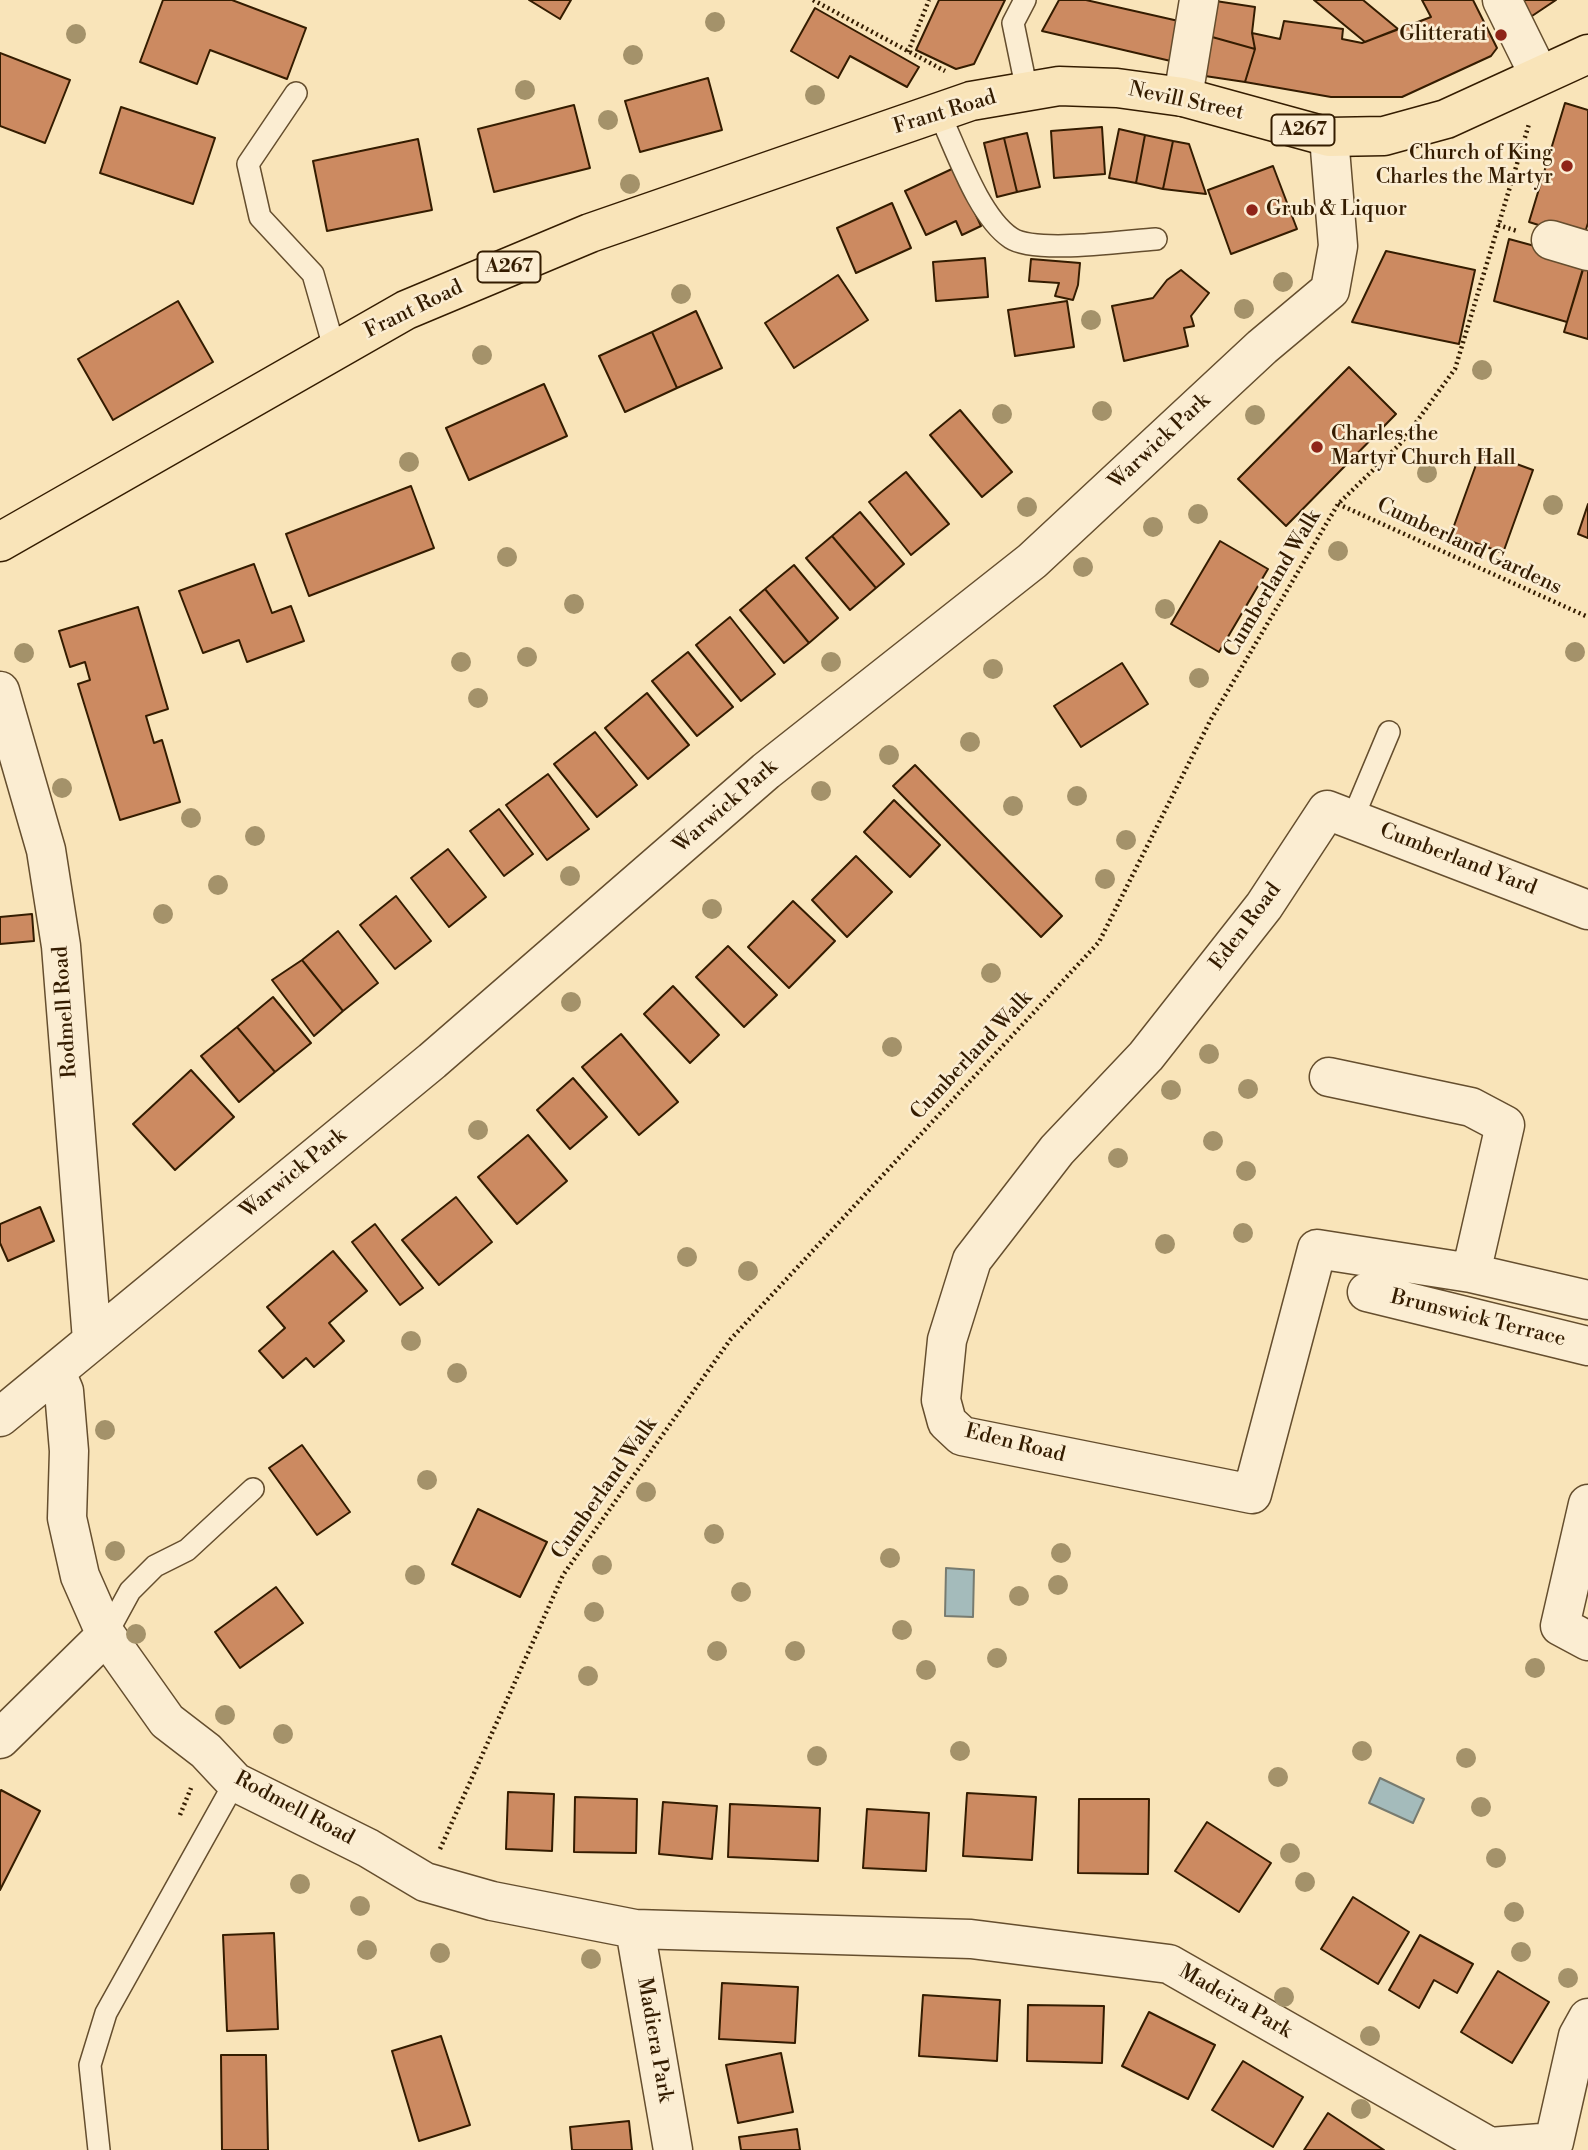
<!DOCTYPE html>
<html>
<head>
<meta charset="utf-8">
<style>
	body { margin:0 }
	canvas { display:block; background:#f9e4b9 }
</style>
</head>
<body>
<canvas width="1588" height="2150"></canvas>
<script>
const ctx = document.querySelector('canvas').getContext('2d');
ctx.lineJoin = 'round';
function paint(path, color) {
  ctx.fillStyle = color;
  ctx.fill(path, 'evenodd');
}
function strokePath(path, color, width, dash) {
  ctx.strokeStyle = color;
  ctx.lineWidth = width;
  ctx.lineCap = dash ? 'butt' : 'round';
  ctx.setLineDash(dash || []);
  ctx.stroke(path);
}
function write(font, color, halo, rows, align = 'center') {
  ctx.font = font + ' "Libre Bodoni",serif';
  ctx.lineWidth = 5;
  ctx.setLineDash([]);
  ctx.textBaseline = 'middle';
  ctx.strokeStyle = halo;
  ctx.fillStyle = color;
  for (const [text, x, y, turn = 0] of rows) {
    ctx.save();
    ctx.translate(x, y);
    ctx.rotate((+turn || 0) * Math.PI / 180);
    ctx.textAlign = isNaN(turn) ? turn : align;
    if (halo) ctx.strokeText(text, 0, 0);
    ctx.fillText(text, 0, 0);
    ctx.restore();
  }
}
const water = new Path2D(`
	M 946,1568 L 974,1570 L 973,1617 L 945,1616 Z
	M 1380,1778 L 1424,1799 L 1413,1823 L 1369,1803 Z`);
const building = new Path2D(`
	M 163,0 L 232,0 L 306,28 L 287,79 L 210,50 L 197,84 L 140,62 Z
	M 529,0 L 571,0 L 560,19 Z
	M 939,0 L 1005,0 L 974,64 L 956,69 L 916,50 Z
	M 1059,0 L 1086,0 L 1183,22 L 1175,62 L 1042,31 Z
	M 1209,0 L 1255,7 L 1252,33 L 1255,49 L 1205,35 Z
	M 1314,0 L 1363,0 L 1398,29 L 1365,42 Z
	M 1422,0 L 1473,0 L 1497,48 L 1491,56 L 1402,97 L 1331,97 L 1245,82 L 1255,49 L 1252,33 L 1280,39 L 1284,21 L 1343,29 L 1342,39 L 1362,43 L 1431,17 Z
	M 1517,0 L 1556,0 L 1529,18 Z
	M 815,8 L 919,67 L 907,87 L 850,56 L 838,78 L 791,51 Z
	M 1205,35 L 1255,49 L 1245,82 L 1205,76 Z
	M 0,53 L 70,80 L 45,143 L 0,126 Z
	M 708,78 L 722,130 L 640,152 L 625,101 Z
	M 1565,103 L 1588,110 L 1588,223 L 1583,239 L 1529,222 Z
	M 574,105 L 590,168 L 494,192 L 478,129 Z
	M 121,107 L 215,138 L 193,204 L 100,173 Z
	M 1102,127 L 1105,174 L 1054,178 L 1051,131 Z
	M 1119,129 L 1145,135 L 1136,183 L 1109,178 Z
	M 1027,133 L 1040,187 L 1017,192 L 1004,138 Z
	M 1145,135 L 1173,141 L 1163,189 L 1136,183 Z
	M 1004,138 L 1017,192 L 997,197 L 984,143 Z
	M 418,139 L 432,210 L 327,231 L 313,161 Z
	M 1173,141 L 1189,144 L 1206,194 L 1163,189 Z
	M 1273,166 L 1297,229 L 1231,254 L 1208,190 Z
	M 954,168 L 981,226 L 962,235 L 956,221 L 926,235 L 905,191 Z
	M 892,203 L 911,248 L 856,273 L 837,228 Z
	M 1509,239 L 1586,260 L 1567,322 L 1494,301 Z
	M 1386,251 L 1475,270 L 1459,344 L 1352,322 Z
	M 985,258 L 988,297 L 936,301 L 933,262 Z
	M 1031,259 L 1080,263 L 1078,285 L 1073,300 L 1055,296 L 1059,283 L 1029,281 Z
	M 1584,265 L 1588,266 L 1588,339 L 1564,332 Z
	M 1181,270 L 1209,293 L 1191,316 L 1194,326 L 1184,328 L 1188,346 L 1124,361 L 1112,306 L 1153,298 L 1167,280 Z
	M 838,275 L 868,320 L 794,368 L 765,323 Z
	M 178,301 L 213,362 L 113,420 L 78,359 Z
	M 1067,301 L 1074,347 L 1015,356 L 1008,310 Z
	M 696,311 L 722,368 L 677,388 L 652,332 Z
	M 652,332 L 677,388 L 625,412 L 599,356 Z
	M 1349,367 L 1396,414 L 1286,526 L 1238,479 Z
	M 544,384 L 567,436 L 469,480 L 446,428 Z
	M 960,410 L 1012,472 L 982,497 L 930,435 Z
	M 1481,451 L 1533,470 L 1503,553 L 1451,534 Z
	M 906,472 L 949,524 L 911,555 L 869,502 Z
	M 411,486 L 434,548 L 309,596 L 286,534 Z
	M 1588,504 L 1588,538 L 1578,534 Z
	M 860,512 L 904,564 L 876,588 L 832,536 Z
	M 832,536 L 876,588 L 850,610 L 806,558 Z
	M 1220,541 L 1268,569 L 1219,652 L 1171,624 Z
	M 254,564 L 272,613 L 291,606 L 304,641 L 247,662 L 239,640 L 203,653 L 179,591 Z
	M 794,565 L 838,618 L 809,643 L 765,589 Z
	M 765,589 L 809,643 L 784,663 L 740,610 Z
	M 138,607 L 168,709 L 146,716 L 154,743 L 162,740 L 180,802 L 120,820 L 78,684 L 90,680 L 85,662 L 70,667 L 59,631 Z
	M 730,617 L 775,674 L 741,701 L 696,645 Z
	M 688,652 L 733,707 L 697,736 L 652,681 Z
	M 1122,663 L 1148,704 L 1081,747 L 1054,706 Z
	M 647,693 L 689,745 L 648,779 L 605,728 Z
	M 595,732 L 637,785 L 597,817 L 554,764 Z
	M 915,765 L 1062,916 L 1041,937 L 893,786 Z
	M 548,774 L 589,829 L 547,860 L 506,805 Z
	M 894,800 L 940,845 L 910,877 L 864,832 Z
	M 499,809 L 533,854 L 504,876 L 470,831 Z
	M 448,849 L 486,897 L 449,927 L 411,878 Z
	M 856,856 L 892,892 L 847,937 L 812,900 Z
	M 396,896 L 431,941 L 395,969 L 360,925 Z
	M 793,901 L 835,941 L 789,988 L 748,947 Z
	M 32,914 L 34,941 L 0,944 L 0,917 Z
	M 338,931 L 378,983 L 343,1011 L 302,960 Z
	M 728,946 L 777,995 L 744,1027 L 696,977 Z
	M 302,960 L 343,1011 L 314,1036 L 272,980 Z
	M 673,986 L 719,1035 L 690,1063 L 644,1014 Z
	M 273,997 L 311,1043 L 275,1072 L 237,1027 Z
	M 237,1027 L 275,1072 L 239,1102 L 201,1056 Z
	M 621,1034 L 678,1102 L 639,1135 L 582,1067 Z
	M 191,1070 L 234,1117 L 175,1170 L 133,1124 Z
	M 573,1078 L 607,1117 L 570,1149 L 537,1110 Z
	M 528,1135 L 567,1181 L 517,1224 L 478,1177 Z
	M 456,1197 L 492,1242 L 439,1285 L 402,1240 Z
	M 40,1207 L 54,1241 L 8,1261 L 0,1243 L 0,1224 Z
	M 375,1224 L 423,1288 L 400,1305 L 352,1242 Z
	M 333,1251 L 367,1291 L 329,1323 L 344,1341 L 314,1367 L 306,1358 L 283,1378 L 259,1351 L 285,1328 L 267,1307 Z
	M 302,1445 L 350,1512 L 317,1535 L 269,1468 Z
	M 478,1509 L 547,1542 L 520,1597 L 452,1564 Z
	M 276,1587 L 303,1623 L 240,1668 L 215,1632 Z
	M 1,1790 L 40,1811 L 0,1890 L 0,1793 Z
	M 508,1792 L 554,1794 L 552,1851 L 506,1849 Z
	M 967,1793 L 1036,1797 L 1032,1860 L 963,1856 Z
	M 575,1797 L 637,1799 L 636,1853 L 574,1852 Z
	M 1079,1799 L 1149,1799 L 1148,1874 L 1078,1873 Z
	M 663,1802 L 717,1806 L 712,1859 L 659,1854 Z
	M 730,1804 L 820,1808 L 818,1861 L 728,1857 Z
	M 867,1809 L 929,1813 L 926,1871 L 863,1868 Z
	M 1207,1822 L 1271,1863 L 1239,1912 L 1175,1871 Z
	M 1353,1897 L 1409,1932 L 1378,1984 L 1321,1949 Z
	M 274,1933 L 278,2029 L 227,2031 L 223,1935 Z
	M 1420,1935 L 1473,1964 L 1457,1993 L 1434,1980 L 1419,2008 L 1389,1990 Z
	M 1498,1971 L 1549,2002 L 1512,2063 L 1461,2032 Z
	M 722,1983 L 798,1987 L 795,2043 L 719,2039 Z
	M 923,1995 L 1000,2000 L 997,2061 L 919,2056 Z
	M 1028,2005 L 1104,2006 L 1102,2063 L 1027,2061 Z
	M 1149,2012 L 1215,2045 L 1188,2099 L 1122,2066 Z
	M 441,2036 L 470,2125 L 419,2141 L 392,2051 Z
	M 781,2053 L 793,2112 L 738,2123 L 726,2065 Z
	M 221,2055 L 266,2055 L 268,2150 L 222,2150 Z
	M 1243,2061 L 1303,2097 L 1273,2147 L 1212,2110 Z
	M 1328,2113 L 1384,2150 L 1304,2150 Z
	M 629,2121 L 632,2150 L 572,2150 L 570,2127 Z
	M 797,2129 L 800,2150 L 741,2150 L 739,2137 Z`);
const path = new Path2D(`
	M 813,0 L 945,71
	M 908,52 L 929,0
	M 1498,225 L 1517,231
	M 1338,504 L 1588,617
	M 180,1815 L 191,1788
	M 440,1849 L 563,1575 L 730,1340 L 1099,942 L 1210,721 L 1338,504 L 1401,443 L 1455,369 L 1529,124`);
const lane = new Path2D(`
	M 1025,0 L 1013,23 L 1027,91
	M 296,93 L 248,164 L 260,217 L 313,274 L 335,351
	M 939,113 C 956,148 978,216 1011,238 C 1035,254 1125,241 1156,239
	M 1352,820 L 1389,732
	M 106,1635 L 130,1591 L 155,1566 L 187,1550 L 253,1489
	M 99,2150 L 90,2065 L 106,2013 L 235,1782`);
const street = new Path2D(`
	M 1502,0 L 1539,75
	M 1183,97 L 1199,0
	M 1551,240 L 1588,251
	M 0,691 L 46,850 L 61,946 L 92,1340
	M 1588,910 L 1327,810 L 1264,906 L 1146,1056 L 1057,1150 L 972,1260 L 947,1340 L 941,1400 L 947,1422 L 962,1436 L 1252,1494 L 1317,1249 L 1471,1273 L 1588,1300
	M 1329,1077 L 1471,1107 L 1505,1125 L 1471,1273
	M 1367,1292 L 1588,1346
	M 56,1372 L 64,1391 L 69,1451 L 67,1518 L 80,1576 L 106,1635 L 167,1721 L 206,1751 L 235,1782 L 368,1848 L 425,1882 L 492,1901 L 635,1929 L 971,1939 L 1169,1964 L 1490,2147 L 1554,2142 L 1578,2036 L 1588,2018
	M 0,1417 L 432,1061 L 766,771 L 1032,561 L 1262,347 L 1330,290 L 1338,246 L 1329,137
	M 1588,1504 L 1560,1626 L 1588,1641
	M 0,1739 L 106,1635
	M 635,1929 L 673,2150`);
const primary = new Path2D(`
	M 0,542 L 406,310 L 590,233 L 971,101 L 1059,86 L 1117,88 L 1183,97 L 1329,137 L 1384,136 L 1446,119 L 1588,54`);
const trees = [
	[715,22],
	[76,34],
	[633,55],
	[525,90],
	[815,95],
	[608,120],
	[630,184],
	[1283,282],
	[681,294],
	[1244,309],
	[1091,320],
	[482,355],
	[1482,370],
	[1102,411],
	[1002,414],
	[1255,415],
	[409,462],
	[1427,473],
	[1553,505],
	[1027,507],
	[1198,514],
	[1153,527],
	[1338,551],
	[507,557],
	[1083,567],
	[574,604],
	[1165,609],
	[1575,652],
	[24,653],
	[527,657],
	[461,662],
	[831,662],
	[993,669],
	[1199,678],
	[478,698],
	[970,742],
	[889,755],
	[62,788],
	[821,791],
	[1077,796],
	[1013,806],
	[191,818],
	[255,836],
	[1126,840],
	[570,876],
	[1105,879],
	[218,885],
	[712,909],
	[163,914],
	[991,973],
	[571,1002],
	[892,1047],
	[1209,1054],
	[1248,1089],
	[1171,1090],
	[478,1130],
	[1213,1141],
	[1118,1158],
	[1246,1171],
	[1243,1233],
	[1165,1244],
	[687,1257],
	[748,1271],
	[411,1341],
	[457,1373],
	[105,1430],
	[427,1480],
	[646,1492],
	[714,1534],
	[115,1551],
	[1061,1553],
	[890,1558],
	[602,1565],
	[415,1575],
	[1058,1585],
	[741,1592],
	[1019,1596],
	[594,1612],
	[902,1630],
	[136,1634],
	[717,1651],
	[795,1651],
	[997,1658],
	[1535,1668],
	[926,1670],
	[588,1676],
	[225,1715],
	[283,1734],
	[960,1751],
	[1362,1751],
	[817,1756],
	[1466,1758],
	[1278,1777],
	[1481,1807],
	[1290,1853],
	[1496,1858],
	[1305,1882],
	[300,1884],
	[360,1906],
	[1514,1912],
	[367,1950],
	[1521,1952],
	[440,1953],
	[591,1959],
	[1568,1978],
	[1284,1997],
	[1370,2036],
	[1361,2109]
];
const markers = [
	[1501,35,7,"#8f2418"],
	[1567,166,7,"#8f2418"],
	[1252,210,7,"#8f2418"],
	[1317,447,7,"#8f2418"]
];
const shields = [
	[1303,130,63],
	[509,267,63]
];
const shieldNames = [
	["A267",1303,130],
	["A267",509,267]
];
const poiNames = [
	["Glitterati",1487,35],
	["Church of King",1553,154],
	["Charles the Martyr",1553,178],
	["Grub & Liquor",1266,210,"left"],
	["Charles the",1331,435,"left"],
	["Martyr Church Hall",1331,459,"left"]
];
const streetNames = [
	["Nevill Street",1186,102,12],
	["Frant Road",945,113,-17],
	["Frant Road",414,310,-26],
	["Warwick Park",1160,442,-43],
	["Cumberland Gardens",1469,547,25],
	["Cumberland Walk",1273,584,-59],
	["Warwick Park",726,807,-41],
	["Cumberland Yard",1458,860,21],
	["Eden Road",1246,927,-53],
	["Rodmell Road",66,1012,-94],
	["Cumberland Walk",972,1056,-47],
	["Warwick Park",294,1174,-39],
	["Brunswick Terrace",1478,1319,14],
	["Eden Road",1015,1444,14],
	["Cumberland Walk",605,1489,-55],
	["Rodmell Road",294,1809,28],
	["Madeira Park",1235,2002,30],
	["Madiera Park",654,2040,80]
];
paint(water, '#a4bbbb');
strokePath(water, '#777b70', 2);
paint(building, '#cc8a61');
strokePath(building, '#341c00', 2);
strokePath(lane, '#654e2e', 24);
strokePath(street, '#654e2e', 41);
strokePath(primary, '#341c00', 41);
strokePath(path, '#341c00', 4.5, [2, 3.5]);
strokePath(lane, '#fbedd2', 21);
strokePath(street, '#fbedd2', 38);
strokePath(primary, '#f9e4b9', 38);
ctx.fillStyle = '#a4926a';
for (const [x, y] of trees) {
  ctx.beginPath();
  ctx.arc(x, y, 10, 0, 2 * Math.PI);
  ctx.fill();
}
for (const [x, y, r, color] of markers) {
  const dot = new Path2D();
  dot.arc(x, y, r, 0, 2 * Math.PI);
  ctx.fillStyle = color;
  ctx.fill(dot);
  strokePath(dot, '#fbedd2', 2.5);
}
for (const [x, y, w] of shields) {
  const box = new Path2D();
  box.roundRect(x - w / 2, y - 15.5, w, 31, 5);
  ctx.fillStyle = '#fbedd2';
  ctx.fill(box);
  strokePath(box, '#341c00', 2);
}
write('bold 19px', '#341c00', null, shieldNames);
write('21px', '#341c00', '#fbedd2', poiNames, 'right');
write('21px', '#341c00', '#fbedd2', streetNames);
</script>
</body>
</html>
